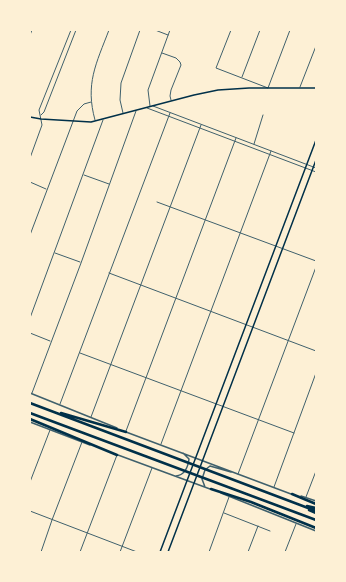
<!DOCTYPE html>
<html>
<head>
<meta charset="utf-8">
<style>
	body { margin:0 }
	#map { position:relative; width:346px; height:582px; overflow:hidden; background:#fdf0d5; font-family:Mulish,sans-serif }
	canvas { display:block }
	.frame { position:absolute; inset:0; border:31px solid #fdf0d5; pointer-events:none }
</style>
</head>
<body>
<div id="map">
<canvas width="346" height="582"></canvas>
<div class="frame"></div>
</div>
<script>
const ctx = document.querySelector('canvas').getContext('2d');
ctx.lineJoin = 'round';
function strokePath(path, color, width, dash) {
  ctx.strokeStyle = color;
  ctx.lineWidth = width;
  ctx.lineCap = dash ? 'butt' : 'round';
  ctx.setLineDash(dash || []);
  ctx.stroke(path);
}
const minor = new Path2D(`
	M 155,30 L 168,35
	M 231,30 L 216,68 L 268,88 L 290,30
	M 30,35 L 32,30
	M 162,53 L 176,58 L 180,62 L 181,65 L 171,90 L 170,96 L 171,100
	M 242,77 L 260,30
	M 300,87 L 316,46
	M 150,106 L 148,90 L 170,30
	M 153,106 L 316,168
	M 147,108 L 316,172
	M 123,113 L 120,100 L 121,83 L 140,30
	M 41,115 L 44,112 L 76,30
	M 95,120 C 85,84 96,64 109,30
	M 254,144 L 263,115
	M 30,158 L 42,125 L 39,110 L 71,30
	M 84,175 L 109,184
	M 30,182 L 46,189
	M 157,202 L 316,261
	M 30,235 L 77,111 L 84,104 L 91,102
	M 55,253 L 80,262
	M 109,273 L 316,351
	M 30,318 L 103,120
	M 30,333 L 50,341
	M 80,353 L 294,433
	M 32,393 L 81,263 L 136,111
	M 60,404 L 170,113
	M 91,417 L 201,125
	M 126,431 L 236,138
	M 161,444 L 271,151
	M 238,474 L 316,267
	M 30,482 L 50,430
	M 274,487 L 316,373
	M 306,497 L 316,471
	M 30,511 L 137,552
	M 224,513 L 270,531
	M 41,552 L 52,520 L 82,442
	M 80,552 L 117,455
	M 120,552 L 152,468
	M 209,552 L 229,497
	M 248,552 L 258,526
	M 285,552 L 296,524
	M 315,552 L 316,549`);
const tertiary = new Path2D(`
	M 30,393 L 117,428
	M 30,422 L 90,445
	M 126,432 L 291,494
	M 118,455 L 210,489
	M 176,476 C 185,475 188,467 189,459 L 183,453
	M 205,487 L 202,479 L 205,470 L 210,466 L 231,472
	M 221,493 L 316,531
	M 301,496 L 316,501`);
const secondary = new Path2D(`
	M 30,117 L 41,119 L 91,122 L 194,95 L 218,90 L 249,88 L 316,88
	M 160,552 L 316,140
	M 168,552 L 316,160`);
const motorway = new Path2D(`
	M 30,403 L 316,511
	M 30,413 L 316,520
	M 61,413 L 126,432
	M 30,419 L 117,455
	M 211,489 L 251,502 L 316,528
	M 292,494 L 316,504
	M 307,506 L 316,508
	M 309,510 L 316,513`);
strokePath(minor, '#3f606c', 1);
strokePath(tertiary, '#3f606c', 1.5);
strokePath(secondary, '#003049', 1.5);
strokePath(motorway, '#003049', 2.5);
</script>
</body>
</html>
